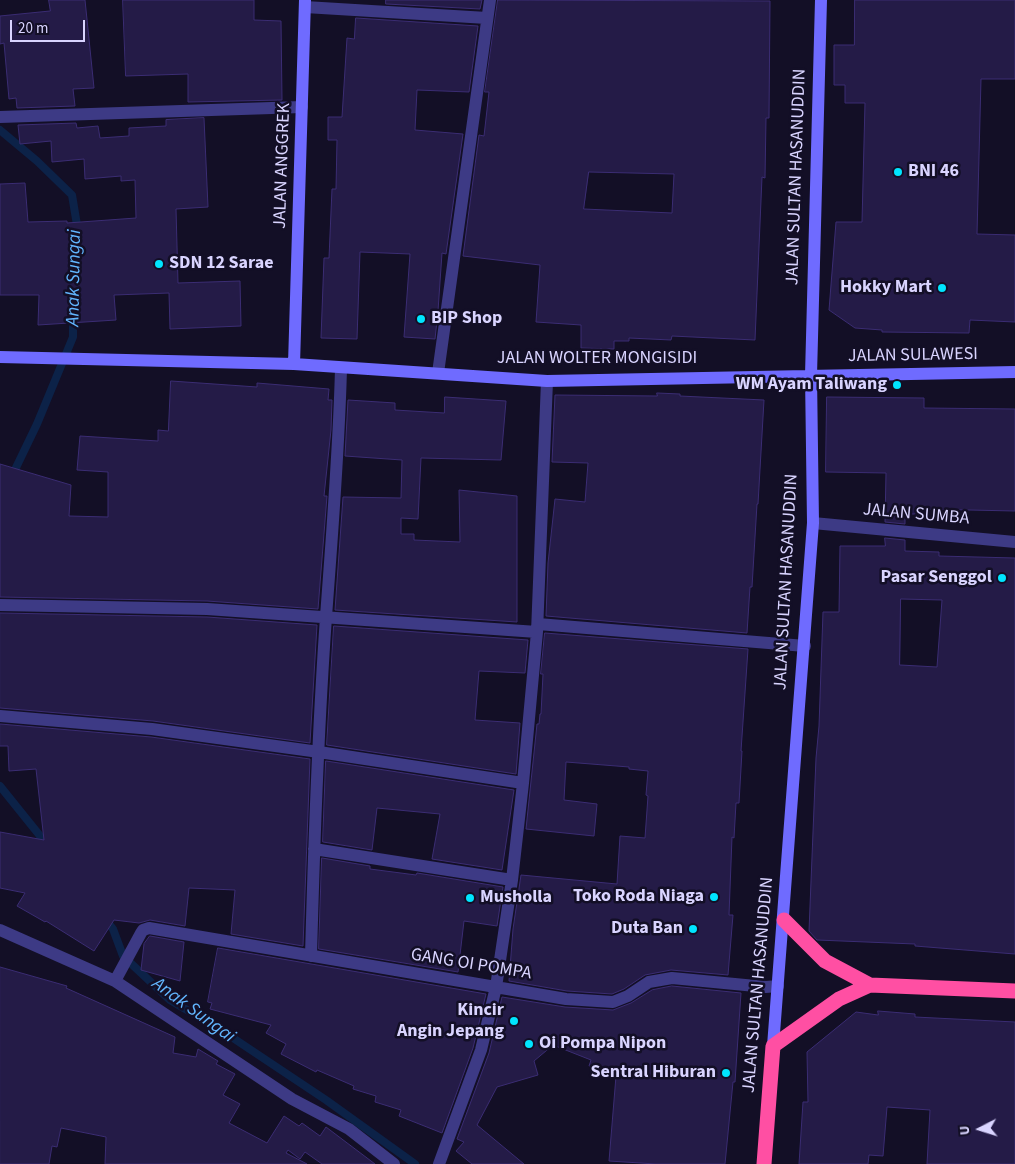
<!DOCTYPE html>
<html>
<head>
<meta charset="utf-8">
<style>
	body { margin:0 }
	#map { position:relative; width:1015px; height:1164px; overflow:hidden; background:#130f26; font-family:"Source Sans 3",sans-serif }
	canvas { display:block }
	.north { position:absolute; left:955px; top:1104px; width:50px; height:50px; -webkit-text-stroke:4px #130f26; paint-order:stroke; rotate:265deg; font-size:14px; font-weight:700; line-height:20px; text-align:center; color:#d9d4ff }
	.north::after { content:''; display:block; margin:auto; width:18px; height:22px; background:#d9d4ff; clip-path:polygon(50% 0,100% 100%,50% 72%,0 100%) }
	.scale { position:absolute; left:10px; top:20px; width:75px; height:22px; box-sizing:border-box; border:2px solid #d9d4ff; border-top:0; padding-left:6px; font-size:15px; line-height:18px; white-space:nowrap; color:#d9d4ff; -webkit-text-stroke:4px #130f26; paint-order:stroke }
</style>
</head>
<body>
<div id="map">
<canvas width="1015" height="1164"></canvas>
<div class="north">U</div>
<div class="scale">20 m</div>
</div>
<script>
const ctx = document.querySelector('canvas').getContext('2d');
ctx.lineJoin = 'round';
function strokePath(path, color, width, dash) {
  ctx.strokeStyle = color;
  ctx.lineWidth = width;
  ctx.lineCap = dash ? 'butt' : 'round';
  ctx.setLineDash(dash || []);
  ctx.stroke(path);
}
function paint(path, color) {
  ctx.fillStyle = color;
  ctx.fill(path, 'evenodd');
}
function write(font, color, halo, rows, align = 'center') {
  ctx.font = font + ' "Source Sans 3",sans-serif';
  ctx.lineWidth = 5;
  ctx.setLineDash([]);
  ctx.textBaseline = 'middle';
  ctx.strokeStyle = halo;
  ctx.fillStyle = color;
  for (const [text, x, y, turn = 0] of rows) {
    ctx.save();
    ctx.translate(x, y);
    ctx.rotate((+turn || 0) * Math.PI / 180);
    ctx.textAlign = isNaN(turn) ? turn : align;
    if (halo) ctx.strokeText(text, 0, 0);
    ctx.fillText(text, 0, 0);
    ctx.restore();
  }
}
const stream = new Path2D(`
	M 0,130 L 37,161 L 72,195 L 78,231
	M 11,478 L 37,424 L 73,337 L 73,312
	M 0,786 L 49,847
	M 105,919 L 113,929 L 123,956 L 170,1000 L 221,1030 L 326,1100 L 415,1164`);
const building = new Path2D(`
	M 49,0 L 85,0 L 94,88 L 73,89 L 75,106 L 17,108 L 16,98 L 9,99 L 4,43 L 0,44 L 0,16 L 50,11 Z
	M 123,0 L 254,0 L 254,20 L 281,21 L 282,100 L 188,102 L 188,74 L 126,76 Z
	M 386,0 L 482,0 L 480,9 L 386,4 Z
	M 498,0 L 770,1 L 769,118 L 766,118 L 765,178 L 762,177 L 755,340 L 672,336 L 671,340 L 629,338 L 629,341 L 614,341 L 614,349 L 581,348 L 581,325 L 536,322 L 540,265 L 463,256 L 479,135 L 484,136 L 489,92 L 485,92 ZM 589,172 L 674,174 L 672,213 L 584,209 Z
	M 855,0 L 1015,0 L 1015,79 L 981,79 L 977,234 L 1015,235 L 1015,322 L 970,320 L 969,333 L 882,332 L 882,330 L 855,328 L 829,310 L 836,222 L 862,222 L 865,103 L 845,103 L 845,85 L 834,85 L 834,45 L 854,45 Z
	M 356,18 L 478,26 L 469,92 L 417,90 L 415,130 L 463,134 L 446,254 L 442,253 L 438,311 L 435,339 L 404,337 L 410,254 L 360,252 L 357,339 L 321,338 L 324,258 L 329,258 L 332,189 L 336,189 L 337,140 L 328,140 L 328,117 L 342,117 L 347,38 L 354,39 Z
	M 204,118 L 208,207 L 176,209 L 178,283 L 240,281 L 241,326 L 170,329 L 169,293 L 114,295 L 116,320 L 38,325 L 39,295 L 0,295 L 0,184 L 25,183 L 28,222 L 67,221 L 67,223 L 136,218 L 135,180 L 121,181 L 121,176 L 85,179 L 84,159 L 52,162 L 51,141 L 20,144 L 18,125 L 76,123 L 77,128 L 98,126 L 100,138 L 129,136 L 129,128 L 166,126 L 166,120 Z
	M 171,381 L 257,387 L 257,383 L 329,389 L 328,400 L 332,400 L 331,430 L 324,496 L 327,496 L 318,609 L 207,601 L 0,597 L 0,464 L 71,485 L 69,516 L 108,517 L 108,472 L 77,470 L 80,436 L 158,441 L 158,430 L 168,431 Z
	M 657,393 L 680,394 L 680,396 L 764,400 L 758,504 L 757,504 L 752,587 L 750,587 L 747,633 L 546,616 L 548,563 L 555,499 L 585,502 L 588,463 L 552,462 L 555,395 L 657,396 Z
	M 445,397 L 506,401 L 501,460 L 421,458 L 418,519 L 401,518 L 401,534 L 414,534 L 414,540 L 460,542 L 459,490 L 517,496 L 517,622 L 335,610 L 343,497 L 401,498 L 402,460 L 345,456 L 348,400 L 395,403 L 395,410 L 444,413 Z
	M 827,397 L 924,398 L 924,408 L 1015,409 L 1015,511 L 923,509 L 923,514 L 905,514 L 905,524 L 885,522 L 886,473 L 826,472 Z
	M 885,538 L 905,540 L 905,551 L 939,552 L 939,556 L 1015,558 L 1015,954 L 915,946 L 915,944 L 817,940 L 809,931 L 816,758 L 819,726 L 823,612 L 839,612 L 840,546 L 885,546 ZM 901,599 L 942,600 L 937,667 L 900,665 Z
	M 0,613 L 207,617 L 317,625 L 310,743 L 153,721 L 0,708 Z
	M 334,626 L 528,640 L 525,673 L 479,671 L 475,720 L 520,723 L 516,774 L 327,745 Z
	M 545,633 L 748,649 L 741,751 L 742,751 L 739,803 L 736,803 L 734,838 L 732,837 L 729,915 L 733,915 L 728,975 L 671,970 L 645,975 L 624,989 L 612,994 L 567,991 L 509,981 L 513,929 L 521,875 L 617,884 L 620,836 L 645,838 L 648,796 L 646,795 L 648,771 L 629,769 L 629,767 L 566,762 L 564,800 L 597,804 L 594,836 L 526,829 L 537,724 L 539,724 L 540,714 L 541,714 L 543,674 L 541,674 Z
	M 0,724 L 151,737 L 310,759 L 303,946 L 231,934 L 235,890 L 189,888 L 185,926 L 150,920 L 139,923 L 114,920 L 94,951 L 46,921 L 45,922 L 17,906 L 25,893 L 0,888 L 0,832 L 44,840 L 36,769 L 9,771 L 8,746 L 0,746 Z
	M 326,761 L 514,790 L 502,870 L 432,859 L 440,814 L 377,808 L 372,850 L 323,842 Z
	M 322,858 L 370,866 L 370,869 L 416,875 L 417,873 L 503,887 L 497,926 L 464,921 L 458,972 L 319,949 Z
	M 150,936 L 184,942 L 180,981 L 141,970 L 144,944 Z
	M 218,948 L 486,994 L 473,1048 L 442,1133 L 399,1116 L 401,1110 L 375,1102 L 376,1096 L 353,1089 L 354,1086 L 317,1070 L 316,1072 L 281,1054 L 286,1044 L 266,1033 L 271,1025 L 210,1009 L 212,1003 L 208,1002 Z
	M 0,967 L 67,986 L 66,988 L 175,1037 L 173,1053 L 196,1057 L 198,1049 L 218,1061 L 216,1064 L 235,1074 L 223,1095 L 240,1104 L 229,1123 L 267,1143 L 284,1116 L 299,1126 L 302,1123 L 320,1136 L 326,1127 L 375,1164 L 322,1164 L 305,1152 L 300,1159 L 288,1150 L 286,1153 L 307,1164 L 105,1164 L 106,1137 L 61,1128 L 57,1147 L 52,1146 L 49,1164 L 0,1164 Z
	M 672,986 L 741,993 L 735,1082 L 733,1082 L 725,1164 L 656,1164 L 609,1161 L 616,1076 L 589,1066 L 591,1060 L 553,1045 L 534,1061 L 538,1075 L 497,1087 L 477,1125 L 524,1164 L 472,1164 L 456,1151 L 464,1142 L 457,1139 L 489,1053 L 502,997 L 565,1007 L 613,1010 L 631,1003 L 652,990 Z
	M 878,1011 L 915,1014 L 915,1017 L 1015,1022 L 1015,1164 L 927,1164 L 930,1110 L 887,1107 L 883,1156 L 869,1155 L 868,1164 L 799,1164 L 803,1102 L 808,1102 L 807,1052 L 856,1012 L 878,1015 Z`);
const street = new Path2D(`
	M 305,7 L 487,18
	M 0,117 L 302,107
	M 438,373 L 490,0
	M 813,523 L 1015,542
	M 0,605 L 207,609 L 537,632
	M 538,624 L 805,646
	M 0,716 L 152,729 L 319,752 L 523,783
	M 314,849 L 512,880
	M 0,930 L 115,981 L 292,1099 L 349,1129 L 394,1164
	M 311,956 C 314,843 318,730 326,617 C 332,534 339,451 341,368
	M 115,981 L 141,933 L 143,930 L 149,928 L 566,999 L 613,1002 L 628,996 L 649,982 L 672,978 L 766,987 L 778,986
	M 439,1164 L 481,1050 L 496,987 L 512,880 L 523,783 L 537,632 L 547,381`);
const secondary = new Path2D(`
	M 0,357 L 294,364 L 547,381 L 1015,372
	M 294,364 L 305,0
	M 773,1046 L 813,523 L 811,375 L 821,0`);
const highway = new Path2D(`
	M 784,920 L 825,961 L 870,985 L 1015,991
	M 764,1164 L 773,1046 L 839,999 L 870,985`);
const markers = [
	[898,172,5,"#00e5ff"],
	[159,264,5,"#00e5ff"],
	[942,288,5,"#00e5ff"],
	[421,319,5,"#00e5ff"],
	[897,385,5,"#00e5ff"],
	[1002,578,5,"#00e5ff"],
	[714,897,5,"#00e5ff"],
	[470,898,5,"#00e5ff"],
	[693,929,5,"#00e5ff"],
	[514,1021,5,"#00e5ff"],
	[529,1044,5,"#00e5ff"],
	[726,1073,5,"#00e5ff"]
];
const streetNames = [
	["JALAN ANGGREK",283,166,-88],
	["JALAN SULTAN HASANUDDIN",797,177,-88],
	["JALAN SULAWESI",913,356,-1],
	["JALAN WOLTER MONGISIDI",597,359],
	["JALAN SUMBA",916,515,5],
	["JALAN SULTAN HASANUDDIN",787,582,-87],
	["GANG OI POMPA",471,965,9],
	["JALAN SULTAN HASANUDDIN",759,985,-85]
];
const poiNames = [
	["BNI 46",908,172,"left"],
	["SDN 12 Sarae",169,264,"left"],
	["Hokky Mart",932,288],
	["BIP Shop",431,319,"left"],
	["WM Ayam Taliwang",887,385],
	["Pasar Senggol",992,578],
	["Toko Roda Niaga",704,897],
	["Musholla",480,898,"left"],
	["Duta Ban",683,929],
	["Kincir",504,1011],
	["Angin Jepang",504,1032],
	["Oi Pompa Nipon",539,1044,"left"],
	["Sentral Hiburan",716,1073]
];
const waterNames = [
	["Anak Sungai",75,278,-89],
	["Anak Sungai",193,1011,36]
];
strokePath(stream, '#0c2248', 8);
paint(building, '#241b47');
strokePath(building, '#3b2d73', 1);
strokePath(street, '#3d3a85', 12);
strokePath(secondary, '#6f6bff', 12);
strokePath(highway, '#ff4fa3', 15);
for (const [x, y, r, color] of markers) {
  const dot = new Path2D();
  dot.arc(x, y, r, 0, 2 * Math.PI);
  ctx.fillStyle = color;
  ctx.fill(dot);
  strokePath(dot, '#130f26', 2);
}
write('18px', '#d9d4ff', '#130f26', streetNames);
write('bold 18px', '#d9d4ff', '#130f26', poiNames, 'right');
write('italic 19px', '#62b6ff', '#130f26', waterNames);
</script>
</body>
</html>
